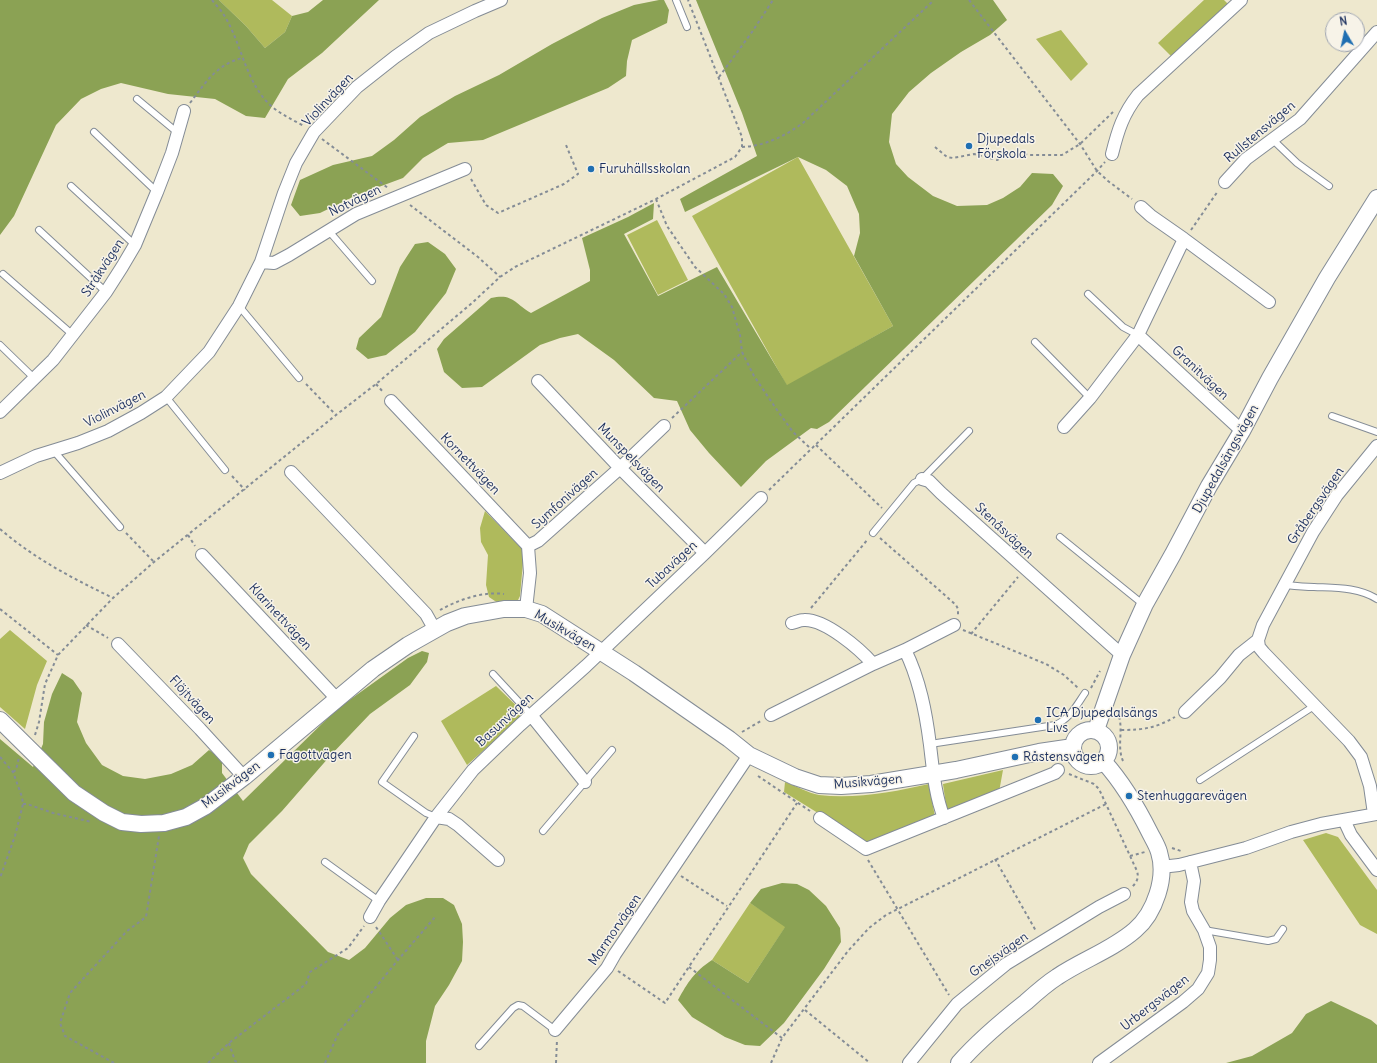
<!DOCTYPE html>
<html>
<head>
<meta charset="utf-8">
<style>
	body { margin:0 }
	#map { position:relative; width:1377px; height:1063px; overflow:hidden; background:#eee8ce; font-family:Delius,sans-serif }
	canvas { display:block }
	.north { position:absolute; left:1325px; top:12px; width:40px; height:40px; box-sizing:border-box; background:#f7f3e8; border:1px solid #9fa5b1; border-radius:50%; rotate:351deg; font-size:11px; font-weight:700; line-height:16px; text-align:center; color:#1b2f5e }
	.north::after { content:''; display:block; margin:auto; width:14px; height:18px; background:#1f6fb2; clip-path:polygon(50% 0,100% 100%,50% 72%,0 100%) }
</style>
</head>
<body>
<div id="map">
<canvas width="1377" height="1063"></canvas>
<div class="north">N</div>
</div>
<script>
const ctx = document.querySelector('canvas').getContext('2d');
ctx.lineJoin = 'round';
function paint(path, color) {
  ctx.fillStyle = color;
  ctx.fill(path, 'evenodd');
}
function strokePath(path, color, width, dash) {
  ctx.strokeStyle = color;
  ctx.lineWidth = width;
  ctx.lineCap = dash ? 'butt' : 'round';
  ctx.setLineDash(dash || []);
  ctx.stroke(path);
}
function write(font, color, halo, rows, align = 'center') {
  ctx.font = font + ' Delius,sans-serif';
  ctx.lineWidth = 3;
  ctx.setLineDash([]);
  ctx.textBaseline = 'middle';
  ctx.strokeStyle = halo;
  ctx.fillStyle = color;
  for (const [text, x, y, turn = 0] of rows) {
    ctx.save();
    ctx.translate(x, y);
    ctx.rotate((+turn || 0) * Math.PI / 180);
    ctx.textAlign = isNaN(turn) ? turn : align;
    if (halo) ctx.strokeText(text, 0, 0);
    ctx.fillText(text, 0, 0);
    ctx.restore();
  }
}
const green = new Path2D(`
	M 219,0 L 272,0 L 292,16 L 285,32 L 265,48 L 246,26 Z
	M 1204,0 L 1224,0 L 1228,4 L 1172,57 L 1158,43 Z
	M 1061,30 L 1088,64 L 1071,81 L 1036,39 Z
	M 798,157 L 893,326 L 787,386 L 692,216 Z
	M 657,220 L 688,280 L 658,295 L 627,235 Z
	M 485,511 L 524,551 L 520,596 L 517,602 L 498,603 L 489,597 L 486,585 L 488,555 L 481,542 L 480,528 Z
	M 10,630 L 47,661 L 37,685 L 25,729 L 0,707 L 0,639 Z
	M 496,686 L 525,714 L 467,765 L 441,721 Z
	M 1003,770 L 999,792 L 947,813 L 943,784 Z
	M 785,782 C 796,786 808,793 819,795 C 856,799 894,792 929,784 L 935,817 L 868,844 L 784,792 Z
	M 1326,833 L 1338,837 L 1377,890 L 1377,934 L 1360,925 L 1303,840 Z
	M 750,903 L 786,926 L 748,983 L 712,960 Z`);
const forest = new Path2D(`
	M 0,0 L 219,0 L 246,26 L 265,48 L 285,32 L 292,16 L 308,12 L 323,0 L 379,0 L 322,53 L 288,79 L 265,118 L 246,116 L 215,99 L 168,94 L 121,83 L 101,89 L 81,99 L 56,125 L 14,216 L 0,235 Z
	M 659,0 L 664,0 L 669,10 L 667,23 L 632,40 L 627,61 L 626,76 L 608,88 L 483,140 L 448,143 L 423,158 L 403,178 L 357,195 L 320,213 L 300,216 L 291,205 L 300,180 L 333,165 L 372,156 L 394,140 L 420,117 L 455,96 L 499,75 L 552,44 L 602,18 L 634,5 Z
	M 696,0 L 993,0 L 1007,20 L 990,35 L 961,52 L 931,73 L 909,92 L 892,114 L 889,142 L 896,164 L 908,177 L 933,196 L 957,206 L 987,205 L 1003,198 L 1020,187 L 1032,173 L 1053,174 L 1063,186 L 1052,205 L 829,422 L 817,429 L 811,428 L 766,461 L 741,487 L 709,453 L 690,430 L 677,401 L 654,398 L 614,360 L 578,334 L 560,338 L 540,345 L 482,387 L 462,388 L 444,372 L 437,349 L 444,339 L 491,298 C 513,293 514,303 531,313 L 590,281 L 590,270 L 582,238 L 628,217 L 654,203 L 653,219 L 624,234 L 658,296 L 717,267 L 787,385 L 893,326 L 854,256 L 860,233 L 859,214 L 847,186 L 826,170 L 798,157 L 685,212 L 680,199 L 757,156 L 742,113 Z
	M 428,242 L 445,254 L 456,269 L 446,293 L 415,332 L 386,355 L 368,359 L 356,349 L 359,338 L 381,317 L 400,267 L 415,244 Z
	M 422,651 L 429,653 L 427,662 L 410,685 L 370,714 L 330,756 L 282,811 L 249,844 L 243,858 L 251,874 L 328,952 L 349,960 L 365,948 L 390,918 L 406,905 L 426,898 L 443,898 L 454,905 L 462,924 L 463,942 L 462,961 L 449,985 L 435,1006 L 426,1041 L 426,1063 L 0,1063 L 0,739 L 33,767 L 43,744 L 44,722 L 52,694 L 62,673 L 73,680 L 82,693 L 77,722 L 86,743 L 102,765 L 123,776 L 145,779 L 171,774 L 192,765 L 209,750 L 222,759 L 222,773 L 243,801 L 337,709 L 408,658 Z
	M 782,883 L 797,884 L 809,890 L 826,906 L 840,928 L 841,942 L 824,969 L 784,1023 L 760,1046 L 745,1045 L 725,1037 L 692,1017 L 678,1000 C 688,982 694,972 712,960 L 748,983 L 785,927 L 750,903 L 761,889 Z
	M 1331,1001 L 1371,1020 L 1377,1025 L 1377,1063 L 1226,1063 L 1252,1056 L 1292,1033 L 1306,1014 Z`);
const path = new Path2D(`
	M 212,0 C 215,4 219,8 222,12 C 241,40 244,78 268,103 C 278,113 291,119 304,126
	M 969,0 L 1080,144 L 1097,171 L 1108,181 L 1132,199
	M 719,77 L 752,32 L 773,0
	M 190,103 C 206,82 216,65 242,58
	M 322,139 L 388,188
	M 742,147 C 765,146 785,136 803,123 L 934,0
	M 935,147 L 947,157 L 953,158 L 974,154 L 997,160 L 1015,152 L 1029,155 L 1062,155 L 1080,144 L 1113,112
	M 471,179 L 486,205 L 498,213 L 564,184 L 578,174 L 566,145
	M 656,199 L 667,226 L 695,267 L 724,294 L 732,307 L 740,335 L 742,352 L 754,376 L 777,410 L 793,432 L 811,449
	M 410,205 L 478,257 L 500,277
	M 1191,230 L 1218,191
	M 306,384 L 336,415
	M 376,384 L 384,393
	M 672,418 L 742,352
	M 816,445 L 882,508
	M 232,476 L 245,490
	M 769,490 L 1097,171 L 1105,162
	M 0,529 C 35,559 72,578 113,598
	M 126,533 L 154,562
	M 188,535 L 195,546
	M 880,538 L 956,605 L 958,609 L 958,615
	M 811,608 L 868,539
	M 0,609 L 58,655
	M 440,610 C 458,600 483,591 504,594
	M 86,625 L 108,638
	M 963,630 L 1046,664 L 1064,675 L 1078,688
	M 971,634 L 1018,577
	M 1091,688 L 1100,671
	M 1117,711 C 1125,728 1116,745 1123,761
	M 1121,730 C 1143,730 1156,728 1175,717
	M 742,732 L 761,721
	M 35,735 L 39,722 L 45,684 L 58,655 L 113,598 L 154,562 L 336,415 L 376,384 L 472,303 L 500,277 L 515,267 L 656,199 L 735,157 L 742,147 L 742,137 L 688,0
	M 0,757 L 13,772 L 22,797 L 23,804 L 15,836 L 0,878
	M 13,772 L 16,770 L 19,757
	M 1069,774 L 1094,784 L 1099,789 L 1137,871 C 1139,878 1137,882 1132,887
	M 758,776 L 810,811
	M 23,804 L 27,804 L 53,813 L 92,822
	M 1172,848 L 1181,851
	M 1130,856 L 1145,852
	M 995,859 L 1036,931
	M 868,860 L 949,995
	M 681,876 L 727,906
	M 376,927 L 398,960
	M 689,967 L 782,1038
	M 618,971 L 665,1003 L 797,803
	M 805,1010 L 870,1063
	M 229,1043 L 235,1061 L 240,1063
	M 114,1063 L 65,1036 L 60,1023 L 70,993 L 127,931 L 146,917 L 159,836
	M 208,1063 L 229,1043 L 306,984 L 310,972 L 348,948 L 364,926
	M 325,1063 L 339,1032 L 398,960 L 436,916
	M 556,1063 L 557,1040
	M 771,1063 L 782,1038 L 848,951 L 869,928 L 886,915 L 1106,804`);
const lane = new Path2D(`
	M 676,0 L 687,27
	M 137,99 L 178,133
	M 94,132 L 157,192
	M 1272,139 L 1297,163 L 1329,186
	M 71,186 L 135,245
	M 39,230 L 106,292
	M 328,230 L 372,281
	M 3,274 L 73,335
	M 1088,294 L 1123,327 L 1138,335
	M 239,306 L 299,378
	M 1035,342 L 1090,398
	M 0,345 L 35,379
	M 166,397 L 225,470
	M 1332,416 L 1377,432
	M 53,450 L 120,527
	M 873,533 L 914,483 L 922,479 L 969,431
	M 1060,537 L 1139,601 L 1145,604
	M 1286,585 C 1295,586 1304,587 1314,587 C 1335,588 1358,587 1377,599
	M 493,674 L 531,715
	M 414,736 L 382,782 L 426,813 L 436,817
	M 930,744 L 1055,725 C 1070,719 1076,706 1085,693
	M 1200,780 L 1314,706
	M 543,831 L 612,750
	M 325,862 L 379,901
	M 1204,930 L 1268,941 L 1276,939 L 1283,929
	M 479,1046 L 513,1008 L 518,1005 L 523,1006 L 555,1030`);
const street = new Path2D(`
	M 1112,154 C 1118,130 1123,114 1138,95 L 1241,0
	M 1225,182 L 1246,159 L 1300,119 L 1377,32
	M 1141,207 L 1151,216 L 1184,239 L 1269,302
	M 261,262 L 274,263 L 289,255 L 356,214 L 465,169
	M 1138,335 L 1242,431
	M 538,381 L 620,468 L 705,553
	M 391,401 L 528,546
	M 0,412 L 53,360 L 106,292 L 122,267 L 135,245 L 157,192 L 172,153 L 184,111
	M 1064,427 L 1090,398 L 1138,335 L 1184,239
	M 291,472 L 426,614 L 435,630
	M 0,473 L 36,456 L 78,443 L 108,431 L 141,413 L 166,397 L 209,352 L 239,306 L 261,262 L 284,193 L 296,163 L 314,132 L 357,87 L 395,57 L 429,33 L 475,11 L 501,0
	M 922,479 L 929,481 L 941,493 L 1122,655
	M 528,546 L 538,541 L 620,468 L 664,426
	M 202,555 L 337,699
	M 526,609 L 530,573 L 528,546
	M 792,623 C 796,622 800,620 804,620 C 825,619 860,649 873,664
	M 1258,640 L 1259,647 L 1264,653 L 1349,741 L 1361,757 L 1370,786 L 1374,814
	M 118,644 L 200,729 L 244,777
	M 905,650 C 920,680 926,713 930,745 C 933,770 935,795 944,818
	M 1185,712 L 1220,678 L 1239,655 L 1258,640 L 1263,625 L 1313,532 L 1337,495 L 1377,446
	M 531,715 L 585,782
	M 771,715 L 873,664 L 905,650 L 954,625
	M 436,817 L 449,819 L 458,825 L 498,860
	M 820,818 L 866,849 L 1055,773 L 1058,770
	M 1344,820 L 1351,835 L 1377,870
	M 1161,867 L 1179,865 L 1246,848 L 1291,832 L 1321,824 L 1377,814
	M 370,917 L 379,901 L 436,817 L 473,770 L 520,725 L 586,666 L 705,553 L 761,498
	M 555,1030 L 607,968 L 615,954 L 749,755
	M 909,1063 L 957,1004 L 1006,964 L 1099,907 L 1124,894
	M 1099,1063 L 1183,1002 L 1198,989 L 1208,973 L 1210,960 L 1210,947 L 1204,930 L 1193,911 L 1191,902 L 1194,881 L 1190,862`);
const secondary = new Path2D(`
	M 0,720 L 74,793 L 104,813 L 122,822 L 141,824 L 164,823 L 186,817 L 206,806 L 244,777 L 373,669 L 408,645 L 447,623 L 465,616 L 504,609 L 526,609 L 542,614 L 634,673 L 729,739 L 749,755 L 795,777 L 819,785 L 841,786 L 871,784 L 956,770 L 1039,752 L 1073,747
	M1073 748a18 18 0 1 1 36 0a18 18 0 1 1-36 0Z
	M 1096,730 L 1122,655 L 1145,604 L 1173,554 L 1209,486 L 1242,431 L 1270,378 L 1327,278 L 1377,198
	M 959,1063 C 979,1040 1002,1021 1026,1002 C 1036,993 1046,984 1057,977 C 1082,960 1112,950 1135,930 C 1155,913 1167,877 1159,852 C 1157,845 1153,839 1150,833 C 1137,807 1123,783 1104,762`);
const markers = [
	[969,146,4,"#1f6fb2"],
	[591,169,4,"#1f6fb2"],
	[1038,720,4,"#1f6fb2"],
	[271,755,4,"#1f6fb2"],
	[1015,757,4,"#1f6fb2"],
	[1129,796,4,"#1f6fb2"]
];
const streetNames = [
	["Violinvägen",328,100,-47],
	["Rullstensvägen",1260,132,-40],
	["Notvägen",355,201,-26],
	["Stråkvägen",103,268,-57],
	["Granitvägen",1200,373,43],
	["Violinvägen",115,409,-27],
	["Munspelsvägen",631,458,46],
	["Djupedalsängsvägen",1226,459,-61],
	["Kornettvägen",470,464,46],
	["Symfonivägen",565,499,-42],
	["Gråbergsvägen",1316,506,-56],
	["Stenåsvägen",1004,531,43],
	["Tubavägen",672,565,-43],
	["Klarinettvägen",280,617,47],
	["Musikvägen",565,631,30],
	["Flöjtvägen",192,700,47],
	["Basunvägen",505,720,-43],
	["Musikvägen",868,782,-5],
	["Musikvägen",231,785,-37],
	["Marmorvägen",615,930,-56],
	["Gnejsvägen",999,955,-35],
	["Urbergsvägen",1155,1003,-38]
];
const poiNames = [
	["Djupedals",977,139],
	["Förskola",977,154],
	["Furuhällsskolan",599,169],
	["ICA Djupedalsängs",1046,713],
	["Livs",1046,728],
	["Fagottvägen",279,755],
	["Råstensvägen",1023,757],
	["Stenhuggarevägen",1137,796]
];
paint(green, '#afba5c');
paint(forest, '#8ba254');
strokePath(lane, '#848c96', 8);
strokePath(street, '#848c96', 14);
strokePath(secondary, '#848c96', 18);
strokePath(path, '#848c96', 2, [3, 3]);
strokePath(lane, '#fff', 6);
strokePath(street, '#fff', 12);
strokePath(secondary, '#fff', 16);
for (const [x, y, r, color] of markers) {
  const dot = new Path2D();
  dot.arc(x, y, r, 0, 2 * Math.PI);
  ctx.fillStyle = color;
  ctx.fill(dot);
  strokePath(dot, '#f7f3e8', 1.5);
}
write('13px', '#1b2f5e', '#f7f3e8', streetNames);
write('13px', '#1b2f5e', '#f7f3e8', poiNames, 'left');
</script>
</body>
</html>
